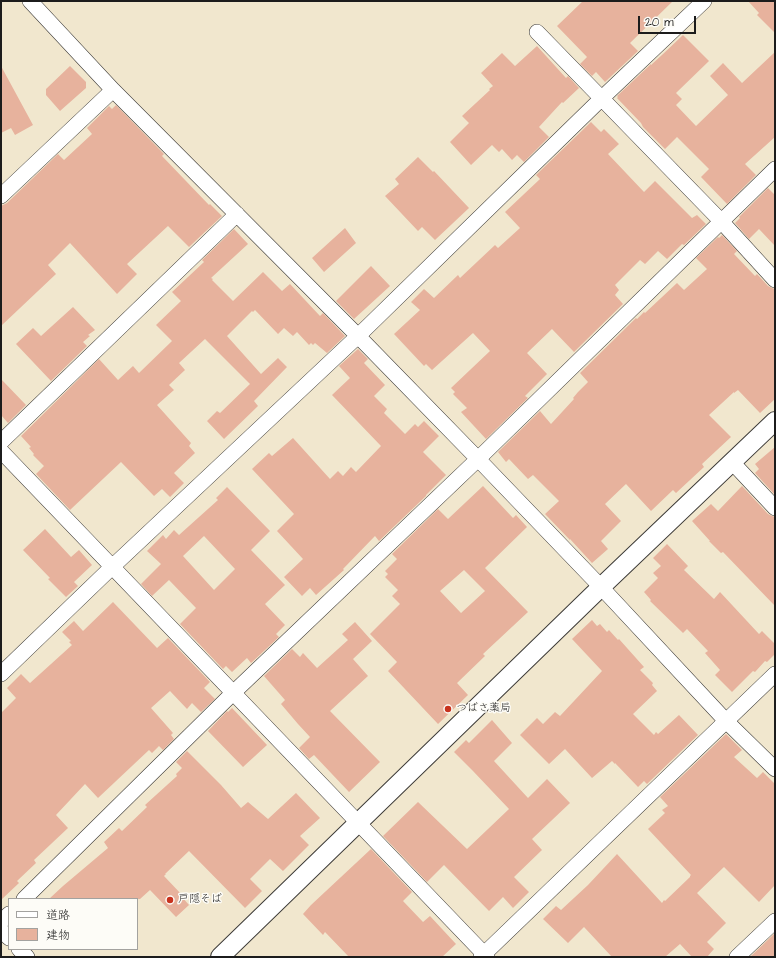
<!DOCTYPE html>
<html>
<head>
<meta charset="utf-8">
<style>
	body { margin:0 }
	#map { position:relative; width:776px; height:958px; overflow:hidden; background:#f1e7ce; font-family:"Architects Daughter","Klee One",sans-serif }
	canvas { display:block }
	.frame { position:absolute; inset:0; border:2px solid #1c1c1c; pointer-events:none }
	.legend { position:absolute; left:8px; top:898px; width:130px; height:52px; box-sizing:border-box; background:#fdfcf7; border:1px solid #a3a29f; margin:0; padding:5px 7px; list-style:none; font-size:12px; color:#1c1c1c }
	.legend li { display:flex; align-items:center; gap:8px; height:20px }
	.legend b { width:20px; border:1px solid #a3a29f }
	.scale { position:absolute; left:638px; top:16px; width:58px; height:18px; box-sizing:border-box; border:2px solid #1c1c1c; border-top:0; padding-left:5px; font-size:12px; line-height:14px; white-space:nowrap; color:#1c1c1c; -webkit-text-stroke:3px #fdfcf7; paint-order:stroke }
</style>
</head>
<body>
<div id="map">
<canvas width="776" height="958"></canvas>
<div class="frame"></div>
<ul class="legend">
<li><b style="height:5px;background:#fff"></b>道路</li>
<li><b style="height:11px;background:#e7b29d"></b>建物</li>
</ul>
<div class="scale">20 m</div>
</div>
<script>
const ctx = document.querySelector('canvas').getContext('2d');
ctx.lineJoin = 'round';
function paint(path, color) {
  ctx.fillStyle = color;
  ctx.fill(path, 'evenodd');
}
function strokePath(path, color, width, dash) {
  ctx.strokeStyle = color;
  ctx.lineWidth = width;
  ctx.lineCap = dash ? 'butt' : 'round';
  ctx.setLineDash(dash || []);
  ctx.stroke(path);
}
function write(font, color, halo, rows, align = 'center') {
  ctx.font = font + ' "Architects Daughter","Klee One",sans-serif';
  ctx.lineWidth = 3;
  ctx.setLineDash([]);
  ctx.textBaseline = 'middle';
  ctx.strokeStyle = halo;
  ctx.fillStyle = color;
  for (const [text, x, y, turn = 0] of rows) {
    ctx.save();
    ctx.translate(x, y);
    ctx.rotate((+turn || 0) * Math.PI / 180);
    ctx.textAlign = isNaN(turn) ? turn : align;
    if (halo) ctx.strokeText(text, 0, 0);
    ctx.fillText(text, 0, 0);
    ctx.restore();
  }
}
const building = new Path2D(`
	M 583,1 L 673,1 L 630,43 L 638,51 L 605,82 L 596,72 L 592,76 L 580,64 L 587,57 L 557,26 Z
	M 748,1 L 775,1 L 775,33 L 757,15 L 759,13 Z
	M 683,35 L 709,61 L 676,93 L 682,99 L 676,105 L 696,126 L 728,95 L 710,76 L 723,63 L 742,83 L 775,52 L 775,137 L 745,164 L 756,175 L 727,204 L 701,177 L 709,169 L 677,137 L 665,149 L 643,127 L 641,123 L 617,98 L 618,97 L 617,96 L 651,64 L 651,65 L 663,54 Z
	M 537,46 L 566,78 L 568,76 L 579,88 L 563,103 L 562,102 L 539,127 L 549,137 L 524,162 L 517,155 L 512,160 L 502,149 L 499,152 L 492,145 L 471,165 L 450,142 L 469,123 L 462,116 L 490,90 L 489,89 L 493,86 L 481,73 L 502,53 L 515,66 Z
	M 1,66 L 33,125 L 15,135 L 11,128 L 1,133 Z
	M 70,66 L 86,82 L 86,88 L 60,111 L 46,95 L 46,89 Z
	M 116,105 L 164,154 L 162,156 L 209,205 L 210,204 L 222,216 L 189,247 L 168,226 L 127,264 L 137,274 L 117,294 L 70,243 L 48,265 L 56,274 L 1,326 L 1,206 L 7,203 L 58,154 L 64,160 L 92,134 L 87,128 L 109,106 L 112,109 Z
	M 591,122 L 601,132 L 604,129 L 619,144 L 608,154 L 644,192 L 655,181 L 692,218 L 697,215 L 706,224 L 684,245 L 682,244 L 667,259 L 658,251 L 645,264 L 640,260 L 615,285 L 619,290 L 615,295 L 623,304 L 574,352 L 552,329 L 527,353 L 547,374 L 525,396 L 528,398 L 486,439 L 461,412 L 467,408 L 453,394 L 455,392 L 451,388 L 490,351 L 473,333 L 432,370 L 426,364 L 424,366 L 394,334 L 420,310 L 411,302 L 424,289 L 434,298 L 458,275 L 460,278 L 495,245 L 498,248 L 520,228 L 505,212 L 540,179 L 536,175 Z
	M 418,157 L 433,172 L 434,171 L 469,208 L 435,240 L 422,227 L 418,231 L 385,196 L 399,184 L 395,179 Z
	M 768,188 L 775,195 L 775,246 L 759,229 L 749,239 L 735,223 L 740,218 L 739,217 Z
	M 345,228 L 356,243 L 324,272 L 312,258 Z
	M 234,229 L 248,244 L 211,278 L 213,279 L 212,280 L 233,301 L 263,272 L 282,291 L 290,284 L 320,316 L 323,313 L 345,336 L 327,353 L 315,343 L 313,345 L 311,343 L 309,345 L 297,332 L 293,336 L 284,328 L 278,334 L 255,310 L 253,312 L 252,311 L 227,336 L 261,374 L 278,358 L 287,367 L 254,401 L 258,406 L 224,439 L 207,421 L 217,411 L 220,413 L 250,384 L 205,339 L 179,363 L 185,370 L 169,385 L 174,390 L 157,405 L 191,443 L 189,446 L 195,453 L 174,473 L 184,483 L 170,497 L 162,489 L 154,496 L 121,462 L 70,510 L 36,474 L 44,466 L 33,455 L 34,454 L 29,448 L 31,447 L 21,436 L 99,359 L 118,380 L 133,366 L 139,373 L 172,341 L 156,325 L 181,301 L 172,292 L 204,262 L 202,260 Z
	M 722,235 L 737,251 L 734,254 L 755,276 L 757,274 L 768,286 L 772,288 L 775,289 L 775,399 L 760,413 L 738,390 L 734,393 L 734,392 L 709,415 L 731,437 L 702,464 L 704,467 L 676,493 L 673,490 L 651,511 L 626,484 L 605,504 L 621,521 L 601,541 L 608,549 L 592,563 L 570,539 L 570,540 L 545,514 L 559,501 L 533,475 L 528,479 L 509,459 L 506,462 L 498,452 L 540,411 L 551,424 L 574,399 L 573,398 L 578,392 L 588,382 L 580,373 L 636,318 L 637,319 L 644,312 L 645,313 L 677,283 L 684,290 L 707,269 L 696,258 L 718,237 L 719,238 Z
	M 371,266 L 390,286 L 354,319 L 336,301 Z
	M 73,307 L 95,330 L 88,335 L 90,336 L 83,342 L 87,346 L 51,381 L 16,344 L 33,328 L 41,336 Z
	M 358,349 L 368,359 L 364,363 L 385,385 L 374,396 L 387,409 L 384,413 L 405,434 L 415,424 L 418,427 L 424,421 L 439,436 L 423,452 L 446,475 L 426,495 L 426,496 L 379,541 L 375,536 L 343,569 L 344,570 L 316,595 L 310,588 L 302,596 L 284,577 L 303,559 L 277,531 L 294,514 L 252,469 L 269,453 L 272,456 L 293,438 L 330,479 L 338,471 L 343,476 L 351,467 L 356,472 L 381,446 L 332,395 L 350,378 L 339,366 Z
	M 1,379 L 26,405 L 8,423 L 1,415 Z
	M 775,447 L 775,495 L 755,473 L 759,469 L 755,464 Z
	M 483,486 L 513,518 L 516,515 L 527,527 L 485,568 L 528,612 L 483,654 L 485,656 L 457,683 L 468,695 L 438,724 L 388,671 L 397,662 L 370,634 L 400,604 L 392,596 L 398,590 L 385,577 L 388,574 L 385,571 L 397,559 L 392,554 L 438,509 L 448,519 ZM 464,570 L 485,591 L 461,613 L 440,591 Z
	M 742,486 L 768,514 L 772,516 L 775,517 L 775,606 L 723,552 L 721,553 L 709,541 L 710,541 L 692,521 L 711,504 L 718,511 Z
	M 227,487 L 270,531 L 251,550 L 285,585 L 265,604 L 285,625 L 276,634 L 279,637 L 251,663 L 247,658 L 232,672 L 226,666 L 223,669 L 180,624 L 196,608 L 169,580 L 152,596 L 141,584 L 161,564 L 147,551 L 163,535 L 166,539 L 174,530 L 179,535 L 218,500 L 216,498 ZM 204,536 L 235,569 L 214,590 L 183,556 Z
	M 45,529 L 71,557 L 79,550 L 92,565 L 74,582 L 78,586 L 66,597 L 48,579 L 50,578 L 23,550 Z
	M 667,544 L 688,566 L 684,570 L 714,599 L 720,592 L 759,634 L 762,631 L 775,644 L 775,654 L 767,662 L 765,661 L 755,672 L 753,671 L 732,692 L 715,675 L 720,670 L 705,653 L 708,651 L 687,629 L 683,633 L 650,601 L 651,600 L 644,592 L 658,578 L 653,573 L 661,566 L 653,558 Z
	M 113,602 L 157,648 L 168,638 L 210,682 L 204,688 L 215,699 L 201,712 L 192,703 L 187,709 L 170,691 L 151,708 L 173,733 L 171,735 L 174,739 L 163,750 L 159,746 L 152,753 L 149,750 L 98,798 L 85,784 L 56,815 L 68,828 L 34,860 L 36,863 L 17,881 L 19,883 L 1,900 L 1,713 L 16,698 L 7,688 L 21,674 L 30,683 L 72,645 L 69,642 L 71,641 L 62,632 L 74,621 L 83,631 Z
	M 592,620 L 597,626 L 600,624 L 607,632 L 609,630 L 618,640 L 619,639 L 644,667 L 640,670 L 653,683 L 652,685 L 657,691 L 633,714 L 654,735 L 656,732 L 658,734 L 679,715 L 698,735 L 647,784 L 644,781 L 638,787 L 615,763 L 615,764 L 612,761 L 592,778 L 565,749 L 549,764 L 520,735 L 537,718 L 543,724 L 555,712 L 560,716 L 602,671 L 572,639 Z
	M 355,622 L 372,641 L 353,659 L 368,676 L 330,711 L 380,762 L 349,792 L 314,755 L 309,759 L 299,748 L 310,737 L 298,724 L 281,704 L 285,700 L 264,676 L 292,649 L 300,657 L 303,653 L 317,668 L 348,640 L 342,634 Z
	M 232,708 L 267,745 L 243,767 L 208,731 L 227,711 L 228,712 Z
	M 492,720 L 512,743 L 494,761 L 528,798 L 547,779 L 570,803 L 532,839 L 542,850 L 514,877 L 529,892 L 513,908 L 503,897 L 489,911 L 444,865 L 427,882 L 383,836 L 418,802 L 467,849 L 509,809 L 473,771 L 454,752 L 466,740 L 469,743 Z
	M 726,734 L 742,750 L 734,757 L 757,778 L 763,772 L 775,784 L 775,885 L 759,902 L 724,867 L 697,893 L 726,923 L 707,942 L 714,949 L 707,957 L 692,957 L 680,944 L 665,957 L 612,957 L 584,927 L 568,943 L 543,919 L 556,906 L 561,910 L 588,885 L 617,854 L 662,903 L 664,900 L 665,901 L 690,877 L 690,876 L 691,875 L 648,829 L 665,813 L 662,810 L 668,806 L 660,797 Z
	M 187,751 L 221,785 L 241,808 L 248,802 L 268,819 L 296,793 L 320,818 L 300,836 L 309,845 L 283,871 L 270,859 L 250,879 L 262,891 L 245,908 L 189,851 L 165,874 L 166,874 L 164,876 L 183,896 L 182,897 L 189,905 L 176,917 L 150,890 L 140,899 L 49,899 L 63,886 L 108,848 L 104,842 L 119,828 L 122,831 L 147,807 L 145,805 L 177,776 L 176,774 L 182,768 L 176,762 Z
	M 371,849 L 412,892 L 403,901 L 423,922 L 430,916 L 456,944 L 442,957 L 349,957 L 325,932 L 323,935 L 303,914 L 311,905 Z
	M 775,933 L 775,957 L 750,957 Z`);
const minor = new Path2D(`
	M 30,1 L 113,90 L 358,336 L 478,459 L 601,587 L 726,721 L 775,769
	M 537,32 L 721,221 L 775,280
	M 1,196 L 113,90
	M 1,442 L 237,214
	M 1,451 L 487,957
	M 732,462 L 775,508
	M 1,674 L 112,567 L 358,336 L 602,98 L 704,1
	M 24,899 L 233,693 L 478,459 L 775,169
	M 1,922 L 9,914
	M 1,930 L 9,938
	M 19,949 L 27,957
	M 481,957 L 775,674
	M 737,957 L 775,921`);
const tertiary = new Path2D(`
	M 220,957 L 601,587 L 775,421`);
const markers = [
	[448,709,4,"#c8321e"],
	[170,900,4,"#c8321e"]
];
const poiNames = [
	["つばさ薬局",456,709],
	["戸隠そば",178,900]
];
paint(building, '#e7b29d');
strokePath(minor, '#3c3a37', 16);
strokePath(tertiary, '#3c3a37', 20);
strokePath(minor, '#fff', 15);
strokePath(tertiary, '#fff', 18);
for (const [x, y, r, color] of markers) {
  const dot = new Path2D();
  dot.arc(x, y, r, 0, 2 * Math.PI);
  ctx.fillStyle = color;
  ctx.fill(dot);
  strokePath(dot, '#fdfcf7', 1.5);
}
write('11px', '#1c1c1c', '#fdfcf7', poiNames, 'left');
</script>
</body>
</html>
